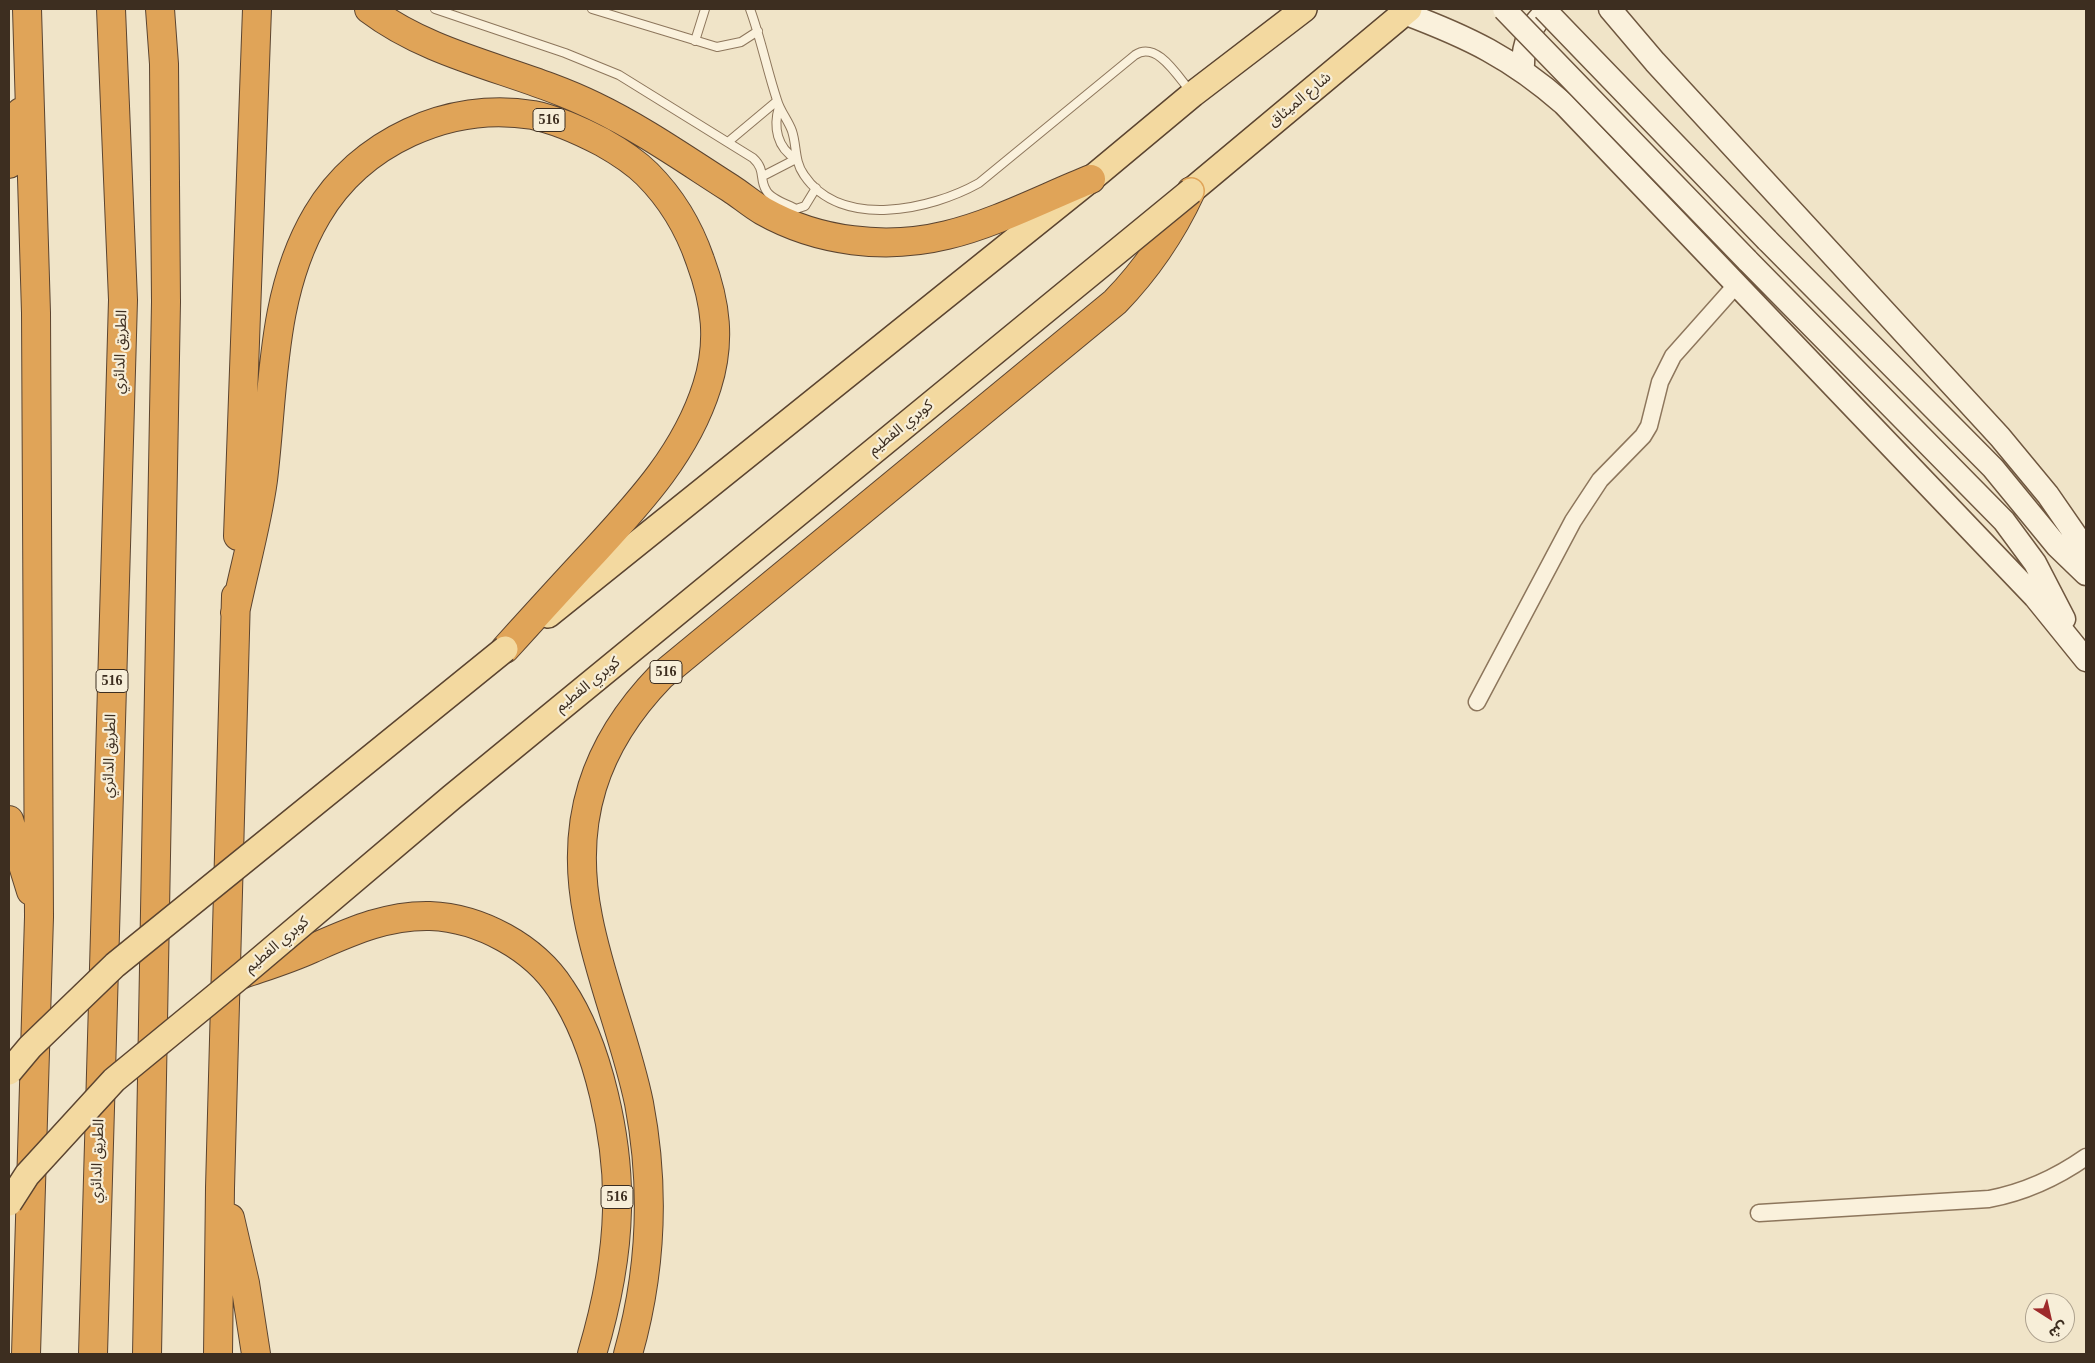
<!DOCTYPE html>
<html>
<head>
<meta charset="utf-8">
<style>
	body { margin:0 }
	#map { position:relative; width:2095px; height:1363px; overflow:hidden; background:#f0e4c8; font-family:"Times New Roman","Noto Sans Arabic",serif }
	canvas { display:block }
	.frame { position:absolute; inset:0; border:10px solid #3d2e20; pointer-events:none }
	.north { position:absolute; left:2025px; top:1293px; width:50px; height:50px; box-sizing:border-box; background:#f7eed8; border:1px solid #ada18e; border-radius:50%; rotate:145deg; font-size:14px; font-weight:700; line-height:20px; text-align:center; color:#3d2e20 }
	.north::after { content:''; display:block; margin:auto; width:18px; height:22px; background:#9e2a2b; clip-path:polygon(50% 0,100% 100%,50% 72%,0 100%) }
</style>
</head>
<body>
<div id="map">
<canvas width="2095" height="1363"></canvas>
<div class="frame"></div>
<div class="north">ش</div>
</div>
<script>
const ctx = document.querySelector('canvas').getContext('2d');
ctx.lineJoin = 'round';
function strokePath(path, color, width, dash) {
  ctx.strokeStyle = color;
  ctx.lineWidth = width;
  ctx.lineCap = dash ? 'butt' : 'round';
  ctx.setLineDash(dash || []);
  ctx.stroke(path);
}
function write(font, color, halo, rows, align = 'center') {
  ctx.font = font + ' "Times New Roman","Noto Sans Arabic",serif';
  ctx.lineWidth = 4.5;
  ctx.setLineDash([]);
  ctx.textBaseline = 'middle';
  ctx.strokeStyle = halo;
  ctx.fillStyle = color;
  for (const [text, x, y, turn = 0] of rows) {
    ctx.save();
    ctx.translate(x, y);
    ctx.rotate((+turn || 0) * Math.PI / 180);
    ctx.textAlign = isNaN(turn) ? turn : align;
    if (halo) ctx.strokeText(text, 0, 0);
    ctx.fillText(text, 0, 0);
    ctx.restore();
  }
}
const lane = new Path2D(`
	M 435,9 L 565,53 L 619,75 L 753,158 C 766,170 759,179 766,190 C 770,199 787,204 796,209 L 805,206 L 816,188
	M 592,9 L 717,47 L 741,42 L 758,31
	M 750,9 C 761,39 767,70 777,100 C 780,111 788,120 792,131 C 797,146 794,161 804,175 C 841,230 931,210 979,183 L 1135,55 C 1157,40 1178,77 1191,92
	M 695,41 L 705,9
	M 779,107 C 773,127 777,148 796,159
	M 728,142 L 777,101
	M 763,176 L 796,159`);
const street = new Path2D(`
	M 1477,702 L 1573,521 L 1600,480 L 1643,436 L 1649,426 L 1660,382 L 1673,356 L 1737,284
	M 1759,1213 L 1989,1199 C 2026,1192 2056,1178 2086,1157`);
const secondary = new Path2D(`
	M 1610,9 L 1655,62 L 2000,437 L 2048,495 L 2086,550
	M 1404,13 C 1468,37 1512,58 1564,104 L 2035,597 L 2086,660
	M 1523,70 C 1522,44 1530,25 1549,9
	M 1767,240 L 1993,468 L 2057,546 L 2086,574
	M 1747,260 L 2004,521 L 2035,563 L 2064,619`);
const primary = new Path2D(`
	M 1191,191 L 1409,9
	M 548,615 L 1091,179 L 1193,94 L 1304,9`);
const highway = new Path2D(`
	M 369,9 C 435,59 521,70 594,106 C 642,129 686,160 730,188 C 741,195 751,204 763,211 C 818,242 886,250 947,235 C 994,224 1046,197 1091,179
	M 9,164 L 14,133 L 21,112
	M 238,536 L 257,9
	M 235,613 C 244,569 257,524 263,480 C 274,391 270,294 317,215 C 360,142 449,101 533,115 C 557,120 581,131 602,142 C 618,151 634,161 647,174 C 671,198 689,228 700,260 C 716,303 721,342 707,386 C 686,453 639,503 593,553 C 563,585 534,617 505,649
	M 9,820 L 31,891
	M 243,974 C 266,966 289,959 311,949 C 350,932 386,915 430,916 C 480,918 534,947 561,989 C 599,1045 619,1142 617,1210 C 616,1259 606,1307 592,1354
	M 230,1218 L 245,1283 L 256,1354
	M 26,1354 L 39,917 L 36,313 L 27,9
	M 93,1354 L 123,300 L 111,9
	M 147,1354 L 166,302 L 164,64 L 160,9
	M 218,1354 L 220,1188 L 236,596
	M 628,1354 C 651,1273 655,1187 639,1103 C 626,1040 600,980 588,917 C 569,822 594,745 661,676 L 1115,302 C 1148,268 1171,234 1191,191`);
const secondaryBridge = new Path2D(`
	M 1504,9 L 1747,260
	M 1544,9 L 1767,240`);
const primaryBridge = new Path2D(`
	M 9,1072 L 30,1047 L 115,965 L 505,649
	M 9,1203 L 27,1175 L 114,1080 L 243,974 L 452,797 L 1191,191`);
const shields = [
	[549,120,32],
	[666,672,32],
	[112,681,32],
	[617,1197,32]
];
const shieldNames = [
	["516",549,120],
	["516",666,672],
	["516",112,681],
	["516",617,1197]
];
const streetNames = [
	["شارع الميثاق",1300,100,-40],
	["الطريق الدائري",121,352,-88],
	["كوبري الفطيم",901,428,-39],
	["كوبري الفطيم",588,685,-39],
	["الطريق الدائري",110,756,-88],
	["كوبري الفطيم",277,945,-40],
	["الطريق الدائري",98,1161,-88]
];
strokePath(lane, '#8d765c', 10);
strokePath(street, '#8d765c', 19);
strokePath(secondary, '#6f573f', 25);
strokePath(primary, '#5b4430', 28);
strokePath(highway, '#5b4430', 30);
strokePath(lane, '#faf1dc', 8);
strokePath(street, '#faf1dc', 16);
strokePath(secondary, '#faf1dc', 22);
strokePath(primary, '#f3d9a0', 25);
strokePath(highway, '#e0a458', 28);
strokePath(secondaryBridge, '#6f573f', 25, []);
strokePath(primaryBridge, '#5b4430', 28, []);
strokePath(secondaryBridge, '#faf1dc', 22);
strokePath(primaryBridge, '#f3d9a0', 25);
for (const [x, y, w] of shields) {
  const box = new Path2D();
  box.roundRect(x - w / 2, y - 11.5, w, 23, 4);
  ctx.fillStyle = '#f7eed8';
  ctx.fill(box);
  strokePath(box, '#3d2e20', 1);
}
write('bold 14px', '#3d2e20', null, shieldNames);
write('15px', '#3d2e20', '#f7eed8', streetNames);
</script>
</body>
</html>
